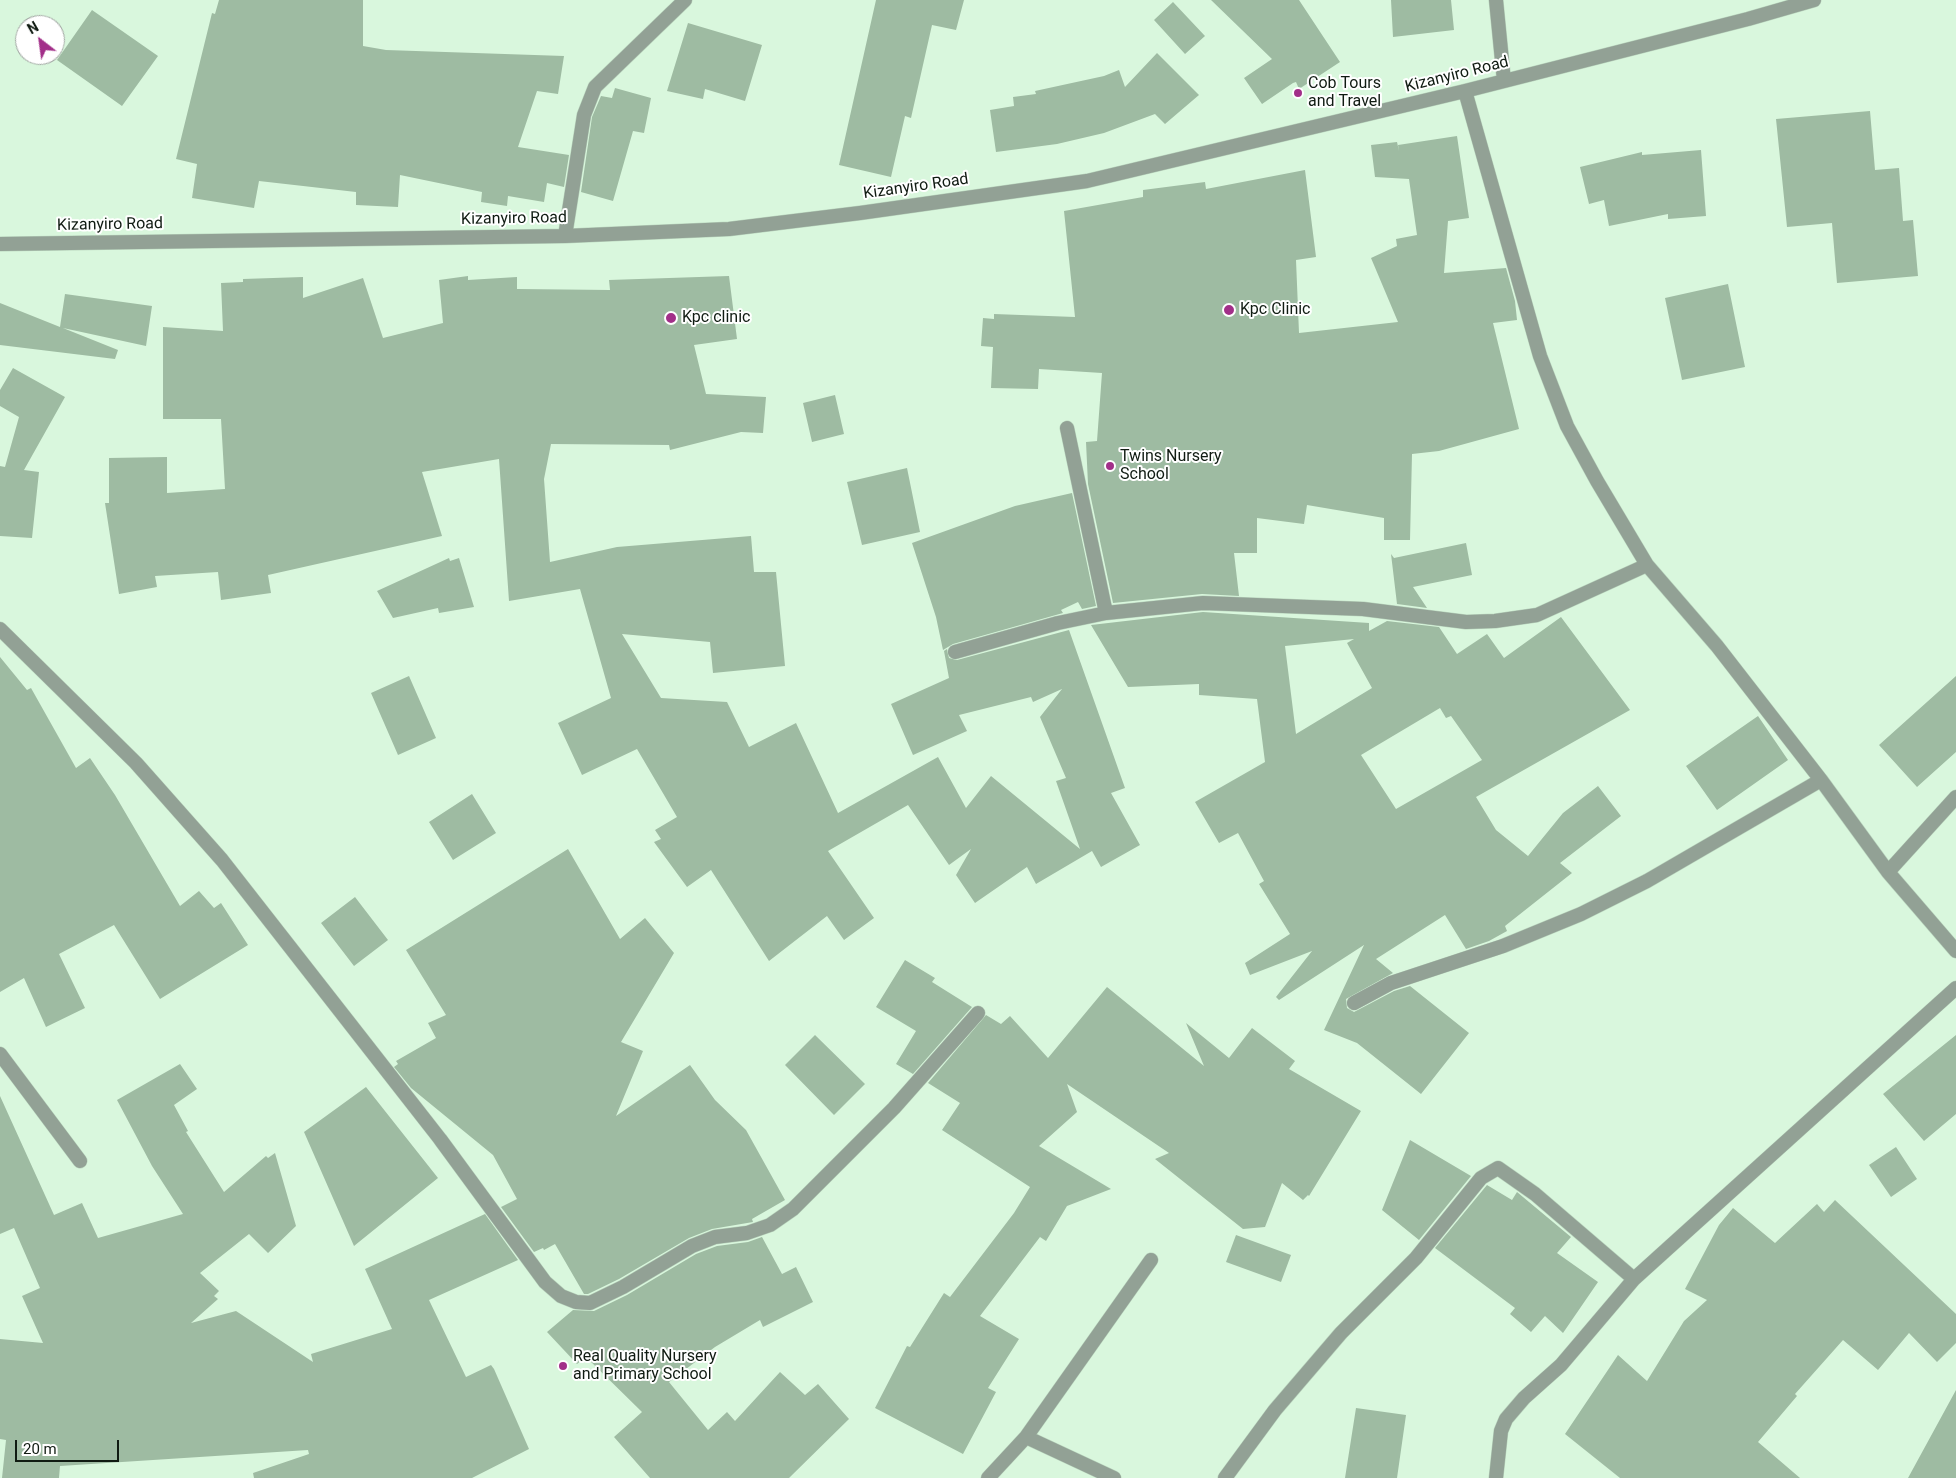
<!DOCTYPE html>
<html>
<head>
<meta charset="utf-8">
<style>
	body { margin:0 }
	#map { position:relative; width:1956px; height:1478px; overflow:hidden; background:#d9f7dd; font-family:Roboto,sans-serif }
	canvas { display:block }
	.north { position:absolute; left:15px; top:15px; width:50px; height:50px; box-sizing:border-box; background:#fff; border:1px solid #9fa4a0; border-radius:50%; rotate:330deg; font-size:14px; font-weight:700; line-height:20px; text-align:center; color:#101b12 }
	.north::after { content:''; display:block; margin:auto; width:18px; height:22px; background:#a22f89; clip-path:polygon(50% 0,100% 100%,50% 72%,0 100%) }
	.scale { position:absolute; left:15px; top:1440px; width:104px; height:22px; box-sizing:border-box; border:2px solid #101b12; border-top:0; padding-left:6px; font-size:15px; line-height:18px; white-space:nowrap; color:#101b12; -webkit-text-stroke:4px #fff; paint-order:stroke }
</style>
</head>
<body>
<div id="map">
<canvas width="1956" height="1478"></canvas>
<div class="north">N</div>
<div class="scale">20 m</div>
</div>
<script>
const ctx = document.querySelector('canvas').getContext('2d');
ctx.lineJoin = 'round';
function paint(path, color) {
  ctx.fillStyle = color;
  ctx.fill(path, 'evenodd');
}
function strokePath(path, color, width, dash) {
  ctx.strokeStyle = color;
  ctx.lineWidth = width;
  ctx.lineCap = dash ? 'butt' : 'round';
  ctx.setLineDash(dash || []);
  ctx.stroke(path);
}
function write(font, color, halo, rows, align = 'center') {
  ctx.font = font + ' Roboto,sans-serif';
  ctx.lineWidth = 4;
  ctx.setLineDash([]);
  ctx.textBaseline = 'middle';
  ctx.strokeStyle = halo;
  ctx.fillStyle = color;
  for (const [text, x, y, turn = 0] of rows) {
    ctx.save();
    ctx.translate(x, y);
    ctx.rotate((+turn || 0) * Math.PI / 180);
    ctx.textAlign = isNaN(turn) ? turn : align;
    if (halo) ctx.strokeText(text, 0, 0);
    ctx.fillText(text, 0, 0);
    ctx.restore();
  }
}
const building = new Path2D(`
	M 219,0 L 363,0 L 363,46 L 386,50 L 564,56 L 558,94 L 537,91 L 518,147 L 569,155 L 564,187 L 547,183 L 544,202 L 508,196 L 507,206 L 481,202 L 482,192 L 400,175 L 398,207 L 356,205 L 356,192 L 259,181 L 254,208 L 192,198 L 197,164 L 176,159 L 212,13 L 215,14 Z
	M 876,0 L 964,0 L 956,30 L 932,25 L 911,118 L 905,116 L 891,177 L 839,165 Z
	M 1211,0 L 1299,0 L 1340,62 L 1299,89 L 1296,82 L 1293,83 L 1262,104 L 1244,78 L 1272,59 Z
	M 1391,0 L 1451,0 L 1454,30 L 1393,37 Z
	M 1173,2 L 1205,36 L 1185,54 L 1154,20 Z
	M 92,10 L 158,56 L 122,106 L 57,60 Z
	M 688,23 L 762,45 L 745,101 L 705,89 L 703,99 L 667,91 Z
	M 1157,53 L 1199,95 L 1165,124 L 1155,114 L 1104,133 L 1057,144 L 996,152 L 990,110 L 1014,106 L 1013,97 L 1036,94 L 1035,91 L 1104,76 L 1119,70 L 1125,87 Z
	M 615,88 L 651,98 L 644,133 L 633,131 L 613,201 L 581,192 L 592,117 L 601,96 L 612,98 Z
	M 1870,111 L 1875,170 L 1899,168 L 1903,221 L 1913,220 L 1918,276 L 1837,283 L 1832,223 L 1787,227 L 1776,119 Z
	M 1457,136 L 1469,218 L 1448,221 L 1444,273 L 1506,268 L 1515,301 L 1517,320 L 1493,323 L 1519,429 L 1439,451 L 1412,454 L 1410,540 L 1384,540 L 1384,518 L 1307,505 L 1304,524 L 1257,518 L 1257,553 L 1234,553 L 1239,596 L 1202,594 L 1113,603 L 1088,484 L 1086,442 L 1097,441 L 1102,373 L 1039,369 L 1038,389 L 991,388 L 993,347 L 981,346 L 983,318 L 994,319 L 994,314 L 1075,317 L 1064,211 L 1143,197 L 1143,190 L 1205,182 L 1206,189 L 1305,170 L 1316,257 L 1296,260 L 1299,333 L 1398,322 L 1371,258 L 1397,246 L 1396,239 L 1417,235 L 1409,179 L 1375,177 L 1371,145 L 1397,142 L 1399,151 L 1398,145 Z
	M 1701,150 L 1706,216 L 1668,219 L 1668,214 L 1609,226 L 1604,200 L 1589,204 L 1580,167 L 1642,152 L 1642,155 Z
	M 468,276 L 468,280 L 517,277 L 517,289 L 610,290 L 609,280 L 729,276 L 737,339 L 694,345 L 706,394 L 766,397 L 763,433 L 741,432 L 670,450 L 669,445 L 551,444 L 544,479 L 550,562 L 617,547 L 751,536 L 754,572 L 776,572 L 785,666 L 713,673 L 710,642 L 622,634 L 661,698 L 727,702 L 749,747 L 796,723 L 838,813 L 938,757 L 966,808 L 991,776 L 1080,849 L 1056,781 L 1066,778 L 1040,717 L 1062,689 L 1033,702 L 1031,697 L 959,715 L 967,731 L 913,755 L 891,704 L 949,678 L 944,651 L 947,649 L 949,658 L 957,660 L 1069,630 L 1125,788 L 1111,793 L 1140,845 L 1101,867 L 1092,851 L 1036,884 L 1027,867 L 975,903 L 956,875 L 971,849 L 949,865 L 908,805 L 828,851 L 874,918 L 844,940 L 827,916 L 769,961 L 711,870 L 687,887 L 654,842 L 661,839 L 655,830 L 677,817 L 637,749 L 582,775 L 558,723 L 611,698 L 580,589 L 509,601 L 499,459 L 422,472 L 442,536 L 268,575 L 271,593 L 221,600 L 218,572 L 155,576 L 157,587 L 119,594 L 105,503 L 109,503 L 109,458 L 167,457 L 167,493 L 225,489 L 221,419 L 163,419 L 163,327 L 223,331 L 221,283 L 243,282 L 243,279 L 303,277 L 303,298 L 363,278 L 383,338 L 443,323 L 439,280 Z
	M 1728,284 L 1745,367 L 1682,380 L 1665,298 Z
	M 65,294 L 152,306 L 146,346 L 63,328 L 118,350 L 115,359 L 0,345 L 0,303 L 60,327 Z
	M 13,368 L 65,397 L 24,470 L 39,472 L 32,538 L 0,536 L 0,466 L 5,467 L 19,417 L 0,406 L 0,390 Z
	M 835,395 L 844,434 L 812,442 L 803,403 Z
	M 907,468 L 920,532 L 862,545 L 847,482 Z
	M 1072,493 L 1096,606 L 1082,609 L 1078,602 L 1061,610 L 1063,613 L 953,644 L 943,650 L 936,617 L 912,543 L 1015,506 Z
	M 1466,543 L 1472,575 L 1413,587 L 1427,608 L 1397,604 L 1391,554 L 1394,558 Z
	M 449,558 L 450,561 L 459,558 L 474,607 L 439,613 L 438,608 L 393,618 L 377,591 Z
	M 1203,612 L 1369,623 L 1369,631 L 1387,621 L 1439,627 L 1457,654 L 1487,634 L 1504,658 L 1561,617 L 1630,710 L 1476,797 L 1496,830 L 1528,856 L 1563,813 L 1598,786 L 1621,816 L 1560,863 L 1572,873 L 1505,926 L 1507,931 L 1489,941 L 1466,949 L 1445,915 L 1376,959 L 1393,973 L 1346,999 L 1347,1008 L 1354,1012 L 1394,991 L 1410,986 L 1469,1033 L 1421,1094 L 1357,1043 L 1324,1030 L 1364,945 L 1279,1000 L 1276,997 L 1312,951 L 1250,975 L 1245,963 L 1290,934 L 1259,884 L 1264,881 L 1238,833 L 1219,843 L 1195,802 L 1265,762 L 1257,699 L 1199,695 L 1199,684 L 1128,687 L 1091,625 ZM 1354,639 L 1347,643 L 1372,688 L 1296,734 L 1285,646 ZM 1440,708 L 1446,718 L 1451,716 L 1482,760 L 1396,809 L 1361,755 Z
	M 0,657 L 27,690 L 31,688 L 76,768 L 90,758 L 115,795 L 180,906 L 199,891 L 214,908 L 221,903 L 248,945 L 160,999 L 114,925 L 59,954 L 85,1008 L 46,1027 L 24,978 L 0,992 Z
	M 409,676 L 436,738 L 398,755 L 371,693 Z
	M 1956,676 L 1956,752 L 1917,787 L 1879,745 Z
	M 1758,716 L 1788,760 L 1717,810 L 1686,766 Z
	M 472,794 L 496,833 L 453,860 L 429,822 Z
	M 568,849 L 620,939 L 645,918 L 674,953 L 621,1042 L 643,1051 L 616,1116 L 690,1065 L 715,1100 L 746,1130 L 785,1200 L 752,1219 L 753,1222 L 712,1229 L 689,1238 L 619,1279 L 588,1294 L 584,1294 L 555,1244 L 544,1250 L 543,1248 L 534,1252 L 501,1207 L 517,1199 L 493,1155 L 411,1088 L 394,1067 L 398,1064 L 396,1061 L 436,1038 L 428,1023 L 446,1015 L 406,950 Z
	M 355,897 L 388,940 L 354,966 L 321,923 Z
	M 905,960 L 935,978 L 932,982 L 972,1007 L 913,1074 L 896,1064 L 916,1031 L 876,1007 Z
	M 1107,987 L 1204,1066 L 1186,1023 L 1229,1058 L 1252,1028 L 1295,1061 L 1289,1069 L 1361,1111 L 1309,1196 L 1308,1195 L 1303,1200 L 1282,1183 L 1265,1227 L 1243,1229 L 1155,1159 L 1169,1153 L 1067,1084 L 1077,1112 L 1039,1146 L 1111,1189 L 1067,1206 L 1046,1241 L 1040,1237 L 980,1316 L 1019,1339 L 988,1388 L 996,1392 L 963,1454 L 875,1408 L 907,1346 L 910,1347 L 944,1293 L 950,1297 L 1014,1213 L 1030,1187 L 942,1130 L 960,1103 L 928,1083 L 986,1015 L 1001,1024 L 1010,1016 L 1048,1058 Z
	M 815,1035 L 865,1084 L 834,1115 L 785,1065 Z
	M 1956,1035 L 1956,1114 L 1924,1141 L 1883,1094 Z
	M 180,1064 L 197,1089 L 174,1105 L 188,1131 L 186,1132 L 224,1192 L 266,1156 L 268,1158 L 275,1153 L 296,1226 L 268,1253 L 249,1234 L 200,1273 L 219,1291 L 214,1296 L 218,1299 L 191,1323 L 236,1311 L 313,1362 L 311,1354 L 392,1329 L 365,1269 L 485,1214 L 518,1260 L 429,1300 L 466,1377 L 491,1365 L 494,1369 L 529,1449 L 472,1478 L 254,1478 L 253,1473 L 309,1454 L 308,1450 L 60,1466 L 59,1478 L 2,1478 L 6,1440 L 0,1439 L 0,1339 L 43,1343 L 22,1296 L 40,1288 L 14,1228 L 0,1234 L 0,1096 L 54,1215 L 82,1203 L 98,1238 L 183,1214 L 152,1166 L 117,1100 Z
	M 366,1087 L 438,1178 L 354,1246 L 304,1132 Z
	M 1410,1140 L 1471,1176 L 1419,1240 L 1382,1210 Z
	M 1896,1147 L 1917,1179 L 1891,1197 L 1869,1165 Z
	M 1487,1185 L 1512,1200 L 1517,1192 L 1571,1237 L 1557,1253 L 1598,1282 L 1563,1333 L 1545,1316 L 1531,1332 L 1510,1314 L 1515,1308 L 1435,1248 Z
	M 1835,1200 L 1956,1314 L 1956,1343 L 1937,1362 L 1909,1333 L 1878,1370 L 1843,1340 L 1795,1394 L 1797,1396 L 1758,1442 L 1800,1478 L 1620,1478 L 1565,1434 L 1618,1355 L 1647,1381 L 1684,1321 L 1707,1300 L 1685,1289 L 1719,1225 L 1733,1208 L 1775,1243 L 1817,1204 L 1824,1212 Z
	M 1236,1235 L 1291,1255 L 1281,1282 L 1226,1262 Z
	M 762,1237 L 782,1274 L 796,1267 L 813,1302 L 763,1327 L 760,1320 L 715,1347 L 669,1382 L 708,1430 L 727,1412 L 735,1421 L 780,1372 L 805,1395 L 818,1384 L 849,1419 L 789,1478 L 650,1478 L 614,1437 L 642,1412 L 586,1357 L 577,1364 L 547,1332 L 573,1310 L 594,1311 L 627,1295 L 696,1254 L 717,1246 L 748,1242 Z
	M 1956,1390 L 1956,1478 L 1908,1478 Z
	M 1356,1408 L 1406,1415 L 1397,1478 L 1345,1478 Z`);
const minor = new Path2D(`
	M 1496,0 L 1504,81
	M 1465,91 L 1540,356 L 1567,426 L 1597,481 L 1647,565 L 1717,646 L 1821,780 L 1888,872 L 1956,951
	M 565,236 L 584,115 L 595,87 L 685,0
	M 0,244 L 565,236 L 729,229 L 860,213 L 1087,181 L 1465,91 L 1748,19 L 1814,0
	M 1067,428 L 1106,613
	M 0,629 L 136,763 L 222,860 L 440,1139 L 545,1282 L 561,1296 L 576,1302 L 590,1303 L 623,1287 L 692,1246 L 715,1237 L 747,1233 L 770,1225 L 793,1209 L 894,1108 L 978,1013
	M 955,652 L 1058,623 L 1106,613 L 1203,603 L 1363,609 L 1466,622 L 1495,621 L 1537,615 L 1647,565
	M 1888,872 L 1956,797
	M 1354,1003 L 1391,983 L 1503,946 L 1581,914 L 1647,881 L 1821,780
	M 0,1054 L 80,1161
	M 1026,1437 L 1114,1478
	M 988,1478 L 1026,1437 L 1151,1260
	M 1225,1478 L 1275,1410 L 1341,1333 L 1416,1258 L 1481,1178 L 1498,1168 L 1535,1194 L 1634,1279
	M 1496,1478 L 1501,1431 L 1506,1419 L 1524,1398 L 1561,1365 L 1634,1279 L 1956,988`);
const markers = [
	[1298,93,5,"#a22f89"],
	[1229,310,6,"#a22f89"],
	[671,318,6,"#a22f89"],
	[1110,466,5,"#a22f89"],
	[563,1366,5,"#a22f89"]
];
const streetNames = [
	["Kizanyiro Road",1457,75,-14],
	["Kizanyiro Road",916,187,-8],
	["Kizanyiro Road",514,219,-1],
	["Kizanyiro Road",110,225,-1]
];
const poiNames = [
	["Cob Tours",1308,84],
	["and Travel",1308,102],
	["Kpc Clinic",1240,310],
	["Kpc clinic",682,318],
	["Twins Nursery",1120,457],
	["School",1120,475],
	["Real Quality Nursery",573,1357],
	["and Primary School",573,1375]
];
paint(building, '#9ebba2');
strokePath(minor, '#b9d4bd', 15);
strokePath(minor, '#92a195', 14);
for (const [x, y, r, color] of markers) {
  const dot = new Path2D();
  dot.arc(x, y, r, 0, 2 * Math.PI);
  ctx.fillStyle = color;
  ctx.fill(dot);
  strokePath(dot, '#fff', 2);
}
write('16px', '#101b12', '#fff', streetNames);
write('16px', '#101b12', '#fff', poiNames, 'left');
</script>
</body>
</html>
